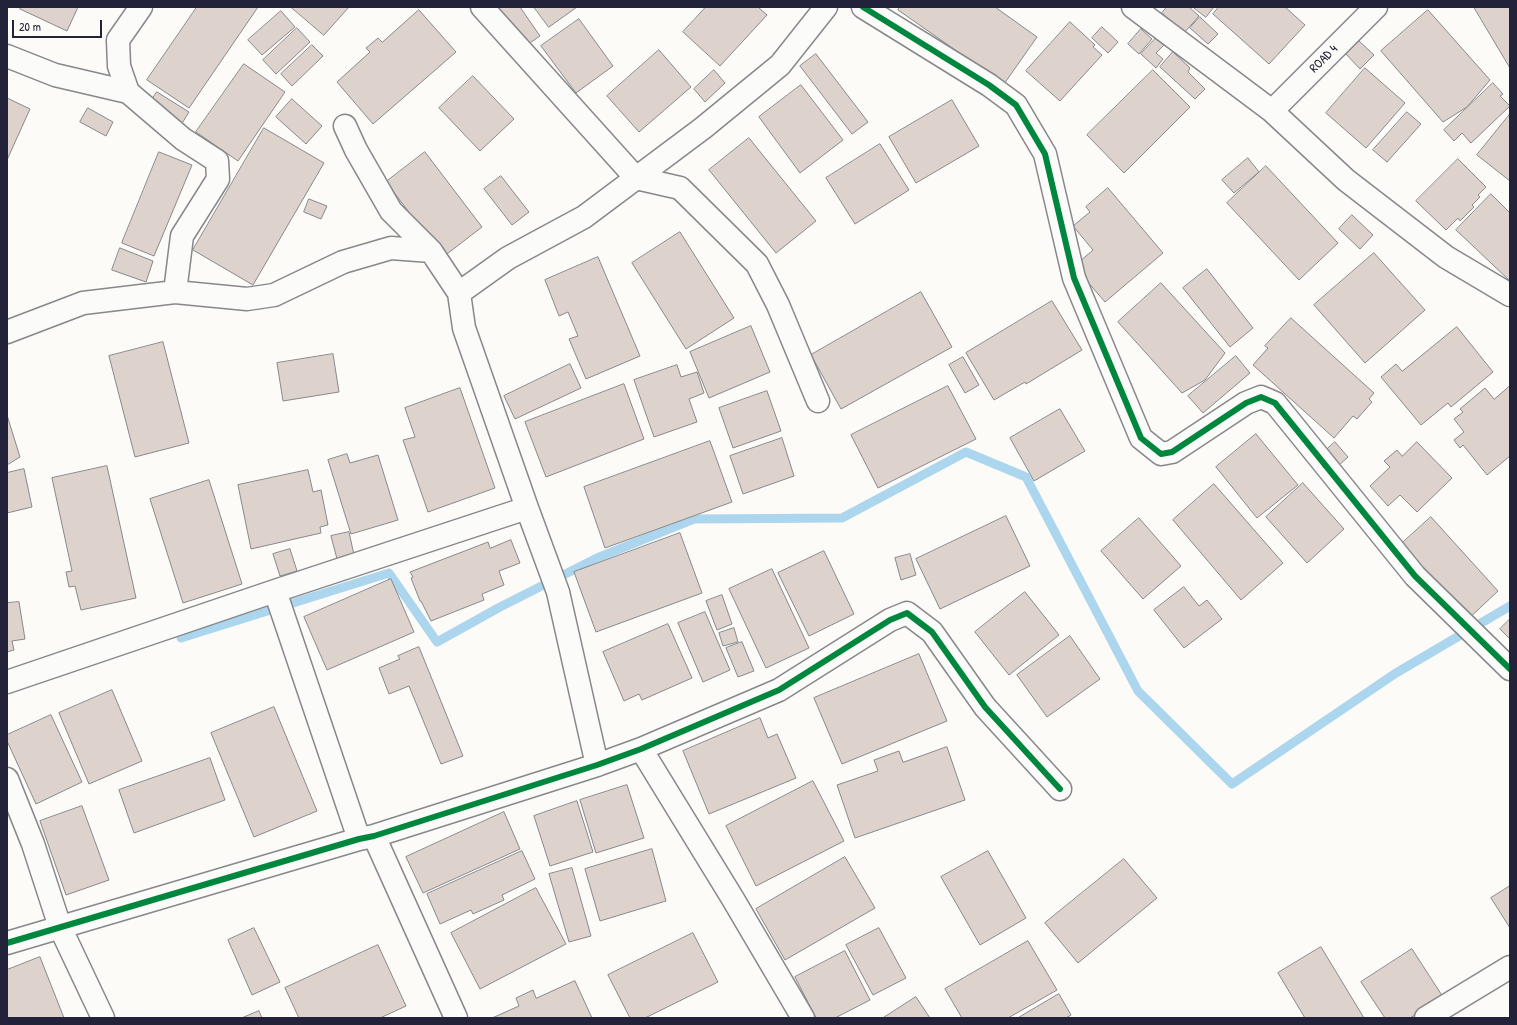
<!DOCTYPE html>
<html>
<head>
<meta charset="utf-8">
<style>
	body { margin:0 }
	#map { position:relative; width:1517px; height:1025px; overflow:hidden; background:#fcfbf8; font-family:"Patrick Hand",sans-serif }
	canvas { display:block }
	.frame { position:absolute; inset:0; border:8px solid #22223b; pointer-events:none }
	.scale { position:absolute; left:12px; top:20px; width:90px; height:18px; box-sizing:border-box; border:2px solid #22223b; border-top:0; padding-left:5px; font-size:12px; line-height:14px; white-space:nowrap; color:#22223b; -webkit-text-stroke:3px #fdfcf7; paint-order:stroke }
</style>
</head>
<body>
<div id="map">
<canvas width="1517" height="1025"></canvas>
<div class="frame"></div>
<div class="scale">20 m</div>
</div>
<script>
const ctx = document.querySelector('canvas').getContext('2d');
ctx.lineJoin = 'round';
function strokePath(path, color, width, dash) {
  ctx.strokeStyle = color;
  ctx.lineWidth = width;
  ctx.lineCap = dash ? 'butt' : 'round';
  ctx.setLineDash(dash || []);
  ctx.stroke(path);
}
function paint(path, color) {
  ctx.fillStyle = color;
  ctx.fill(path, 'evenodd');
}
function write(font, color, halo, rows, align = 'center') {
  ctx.font = font + ' "Patrick Hand",sans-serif';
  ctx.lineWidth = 3.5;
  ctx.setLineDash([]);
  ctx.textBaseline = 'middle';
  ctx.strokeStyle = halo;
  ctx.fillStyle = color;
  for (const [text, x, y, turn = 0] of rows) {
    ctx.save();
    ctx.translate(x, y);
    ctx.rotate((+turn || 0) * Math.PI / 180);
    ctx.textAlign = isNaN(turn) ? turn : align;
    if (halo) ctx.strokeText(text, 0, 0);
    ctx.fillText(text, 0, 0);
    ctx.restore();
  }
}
const stream = new Path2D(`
	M 181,638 L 389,573 L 437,642 L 500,607 L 597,558 L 694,519 L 842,518 L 966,452 L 1026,477 L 1138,691 L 1232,784 L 1396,673 L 1510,606`);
const building = new Path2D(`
	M 21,7 L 78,7 L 67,31 L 20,9 Z
	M 197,7 L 258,7 L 189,108 L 147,80 Z
	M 291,7 L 349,7 L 324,35 Z
	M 491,7 L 520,7 L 540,36 L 521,49 Z
	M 534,7 L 577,7 L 549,27 Z
	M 706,7 L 758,7 L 767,15 L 720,66 L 683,32 Z
	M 900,7 L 995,7 L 1037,37 L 1004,84 L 898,10 Z
	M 1167,7 L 1189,7 L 1199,16 L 1184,33 L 1162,13 Z
	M 1193,7 L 1214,7 L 1206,17 Z
	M 1219,7 L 1285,7 L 1305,25 L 1269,64 L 1213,14 Z
	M 1474,7 L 1510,7 L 1510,68 L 1495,43 Z
	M 419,10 L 456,52 L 373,124 L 337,82 L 370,52 L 366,48 L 378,38 L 382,42 Z
	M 1428,10 L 1490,80 L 1467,107 L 1443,122 L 1381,51 Z
	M 281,11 L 295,27 L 262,55 L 248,40 Z
	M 1200,17 L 1218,34 L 1208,44 L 1190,28 Z
	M 579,19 L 613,66 L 576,93 L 541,46 Z
	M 1070,22 L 1095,45 L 1093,47 L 1102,55 L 1060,101 L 1026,71 Z
	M 1102,27 L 1118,42 L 1108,53 L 1092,38 Z
	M 297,28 L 310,42 L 276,74 L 263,60 Z
	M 1141,29 L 1152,39 L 1139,54 L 1128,44 Z
	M 1156,38 L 1164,45 L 1156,53 L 1163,59 L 1156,68 L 1141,54 Z
	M 1359,41 L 1374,55 L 1360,69 L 1346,54 Z
	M 312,45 L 323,56 L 292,86 L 281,74 Z
	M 659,50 L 691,87 L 639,132 L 607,96 Z
	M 1173,52 L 1190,68 L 1188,72 L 1205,89 L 1195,99 L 1160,67 Z
	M 816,54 L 868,122 L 852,134 L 800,66 Z
	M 244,64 L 285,92 L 238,161 L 196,132 Z
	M 1365,68 L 1405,103 L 1366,148 L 1326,113 Z
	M 714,70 L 725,83 L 705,102 L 694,89 Z
	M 1153,70 L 1190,107 L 1124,173 L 1087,135 Z
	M 473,76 L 514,119 L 480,151 L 439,108 Z
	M 1493,83 L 1503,94 L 1500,96 L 1510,106 L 1471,143 L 1462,133 L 1454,141 L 1444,130 Z
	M 801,85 L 843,140 L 800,173 L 759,117 Z
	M 157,92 L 189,112 L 181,125 L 149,104 Z
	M 7,98 L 30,109 L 7,160 Z
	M 292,99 L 322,126 L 306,144 L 276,117 Z
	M 952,100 L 979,146 L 916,183 L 889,137 Z
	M 88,108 L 113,122 L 106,136 L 80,122 Z
	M 1407,112 L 1421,124 L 1387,162 L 1373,150 Z
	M 1510,114 L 1510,181 L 1477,155 Z
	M 264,128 L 324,163 L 253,285 L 193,250 Z
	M 749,138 L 816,221 L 776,253 L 709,170 Z
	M 880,144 L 909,190 L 855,224 L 826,178 Z
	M 159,152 L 192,165 L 154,256 L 122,243 Z
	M 425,152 L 482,227 L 443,257 L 386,182 Z
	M 1248,158 L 1259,172 L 1234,193 L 1222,180 Z
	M 1458,159 L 1486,187 L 1478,195 L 1480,197 L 1472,205 L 1474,207 L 1460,221 L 1458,218 L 1446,230 L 1416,201 Z
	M 1266,166 L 1338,243 L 1299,280 L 1227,203 Z
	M 501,176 L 529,212 L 512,225 L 484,189 Z
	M 1108,188 L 1163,253 L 1105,302 L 1080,273 L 1084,269 L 1079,262 L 1093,250 L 1073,226 L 1090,212 L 1086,207 Z
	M 1491,194 L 1510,213 L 1510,281 L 1456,230 Z
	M 309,199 L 327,206 L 321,219 L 304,212 Z
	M 1352,215 L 1373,235 L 1360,249 L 1339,229 Z
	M 680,232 L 734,318 L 686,349 L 632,263 Z
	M 120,248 L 153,261 L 146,282 L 112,270 Z
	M 1374,253 L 1425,310 L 1365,363 L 1314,305 Z
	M 598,257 L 640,356 L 586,379 L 569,339 L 578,336 L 568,312 L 559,316 L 545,280 Z
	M 1207,269 L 1253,328 L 1230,347 L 1183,288 Z
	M 1161,283 L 1225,353 L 1205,380 L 1182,393 L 1118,322 Z
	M 921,292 L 952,347 L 841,409 L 811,355 Z
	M 1052,301 L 1082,350 L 1026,384 L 1025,382 L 994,400 L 966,353 Z
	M 1291,318 L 1374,393 L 1369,399 L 1372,402 L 1357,419 L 1353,416 L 1334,438 L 1253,365 L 1268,348 L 1265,346 Z
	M 751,326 L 770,372 L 709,398 L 690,352 Z
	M 1457,327 L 1493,372 L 1451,407 L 1448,403 L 1421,425 L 1381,377 L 1396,364 L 1402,371 Z
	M 163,342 L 189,443 L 135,457 L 109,356 Z
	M 333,354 L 339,392 L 283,401 L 277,363 Z
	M 1236,356 L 1250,373 L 1203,413 L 1188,396 Z
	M 963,357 L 979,385 L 965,393 L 949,365 Z
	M 570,364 L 581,388 L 515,419 L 504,396 Z
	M 677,365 L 681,377 L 697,372 L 704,393 L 689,399 L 697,422 L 654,437 L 634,380 Z
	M 624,384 L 644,439 L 546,477 L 525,422 Z
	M 948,386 L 976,439 L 878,488 L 851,435 Z
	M 1510,386 L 1510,456 L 1487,475 L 1463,445 L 1460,448 L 1454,440 L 1464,432 L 1454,419 L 1463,412 L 1460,409 L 1485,388 L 1494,399 Z
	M 460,388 L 495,488 L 428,512 L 403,440 L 415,437 L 405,408 Z
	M 767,391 L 781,431 L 733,448 L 719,408 Z
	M 1060,409 L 1085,451 L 1034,481 L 1010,438 Z
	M 7,415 L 20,457 L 7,465 Z
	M 1256,434 L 1298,485 L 1257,518 L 1216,467 Z
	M 782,438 L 794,476 L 743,494 L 730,456 Z
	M 710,441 L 732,502 L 605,548 L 584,487 Z
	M 1335,442 L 1348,457 L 1337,467 L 1323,453 Z
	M 1417,442 L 1452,478 L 1417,512 L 1400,495 L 1388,506 L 1370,486 L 1390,467 L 1384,461 L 1397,450 L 1402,456 Z
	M 347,454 L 350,463 L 378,455 L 398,520 L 351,534 L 328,460 Z
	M 107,466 L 136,598 L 81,610 L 75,586 L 69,587 L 66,572 L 72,571 L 52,478 Z
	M 24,469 L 32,507 L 7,513 L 7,473 Z
	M 308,470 L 313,492 L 321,490 L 328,525 L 320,527 L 321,533 L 251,549 L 238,485 Z
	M 209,480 L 242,584 L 183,603 L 150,499 Z
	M 1303,483 L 1344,529 L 1307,563 L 1266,517 Z
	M 1214,484 L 1283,563 L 1241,600 L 1173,520 Z
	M 1006,516 L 1030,566 L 940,609 L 916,559 Z
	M 1431,517 L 1498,591 L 1466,621 L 1398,547 Z
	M 1139,518 L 1181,566 L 1143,599 L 1101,551 Z
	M 349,532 L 354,555 L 337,559 L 331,536 Z
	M 680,533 L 702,593 L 596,632 L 574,572 Z
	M 511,540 L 520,563 L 499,571 L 504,585 L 482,594 L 484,600 L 431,621 L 421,601 L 420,601 L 411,578 L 413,577 L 410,572 L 488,542 L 490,548 Z
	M 290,549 L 297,571 L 280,576 L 273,554 Z
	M 824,551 L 854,614 L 809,636 L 778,573 Z
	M 910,554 L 916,575 L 901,580 L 895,558 Z
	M 772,569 L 809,648 L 766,668 L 729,589 Z
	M 391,579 L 414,632 L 327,670 L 304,617 Z
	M 1184,587 L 1199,606 L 1207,600 L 1222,619 L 1184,648 L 1154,610 Z
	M 1025,592 L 1059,635 L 1009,675 L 975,632 Z
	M 722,595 L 732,624 L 717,630 L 706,601 Z
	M 19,602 L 25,639 L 12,641 L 14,650 L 7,652 L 7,603 Z
	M 705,612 L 730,670 L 703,682 L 678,623 Z
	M 1510,619 L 1510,639 L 1500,629 Z
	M 668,624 L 692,678 L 642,700 L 639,694 L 624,701 L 603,652 Z
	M 734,628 L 738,642 L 723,646 L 719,633 Z
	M 1070,636 L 1100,679 L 1047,717 L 1017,675 Z
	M 742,642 L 754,671 L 738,677 L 726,648 Z
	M 419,647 L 463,756 L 441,764 L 409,686 L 389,694 L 379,668 L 400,659 L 398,656 Z
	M 919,654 L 947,721 L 842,764 L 814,698 Z
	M 112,690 L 142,761 L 89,784 L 59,713 Z
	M 274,707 L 317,811 L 254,837 L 211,733 Z
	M 51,715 L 82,782 L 36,804 L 7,741 L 7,735 Z
	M 760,718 L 768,738 L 777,734 L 796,778 L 709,814 L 683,751 Z
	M 947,747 L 965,800 L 855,838 L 837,785 L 878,771 L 874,760 L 899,751 L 903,762 Z
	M 210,758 L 225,800 L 134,833 L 119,790 Z
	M 813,781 L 844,841 L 756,886 L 726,826 Z
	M 627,785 L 644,838 L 596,853 L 580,800 Z
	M 577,801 L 593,852 L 550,866 L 534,816 Z
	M 82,806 L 109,880 L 66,895 L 40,821 Z
	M 504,812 L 520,849 L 423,893 L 406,857 Z
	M 652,849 L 666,901 L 600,921 L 585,869 Z
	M 522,851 L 535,879 L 502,895 L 504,900 L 473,914 L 471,910 L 440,924 L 427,894 Z
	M 988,851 L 1026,918 L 980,945 L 941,877 Z
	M 845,857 L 875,908 L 785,960 L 756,909 Z
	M 1124,859 L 1157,898 L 1078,963 L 1045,923 Z
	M 572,868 L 591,936 L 569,942 L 549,874 Z
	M 1510,886 L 1510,928 L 1491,898 Z
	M 536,888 L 566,944 L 480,989 L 451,933 Z
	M 254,928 L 280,982 L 252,995 L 228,940 Z
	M 879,928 L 906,978 L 873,995 L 846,945 Z
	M 693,933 L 718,982 L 645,1018 L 630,1018 L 608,975 Z
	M 1028,941 L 1057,990 L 1008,1018 L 962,1018 L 945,989 Z
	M 378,945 L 406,1006 L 380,1018 L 299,1018 L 285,988 Z
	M 1321,947 L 1364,1018 L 1305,1018 L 1278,973 Z
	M 1412,949 L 1443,997 L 1410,1018 L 1385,1018 L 1361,982 Z
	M 845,951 L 870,1000 L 835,1018 L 816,1018 L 795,977 Z
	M 40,957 L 64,1018 L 7,1018 L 7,970 Z
	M 575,981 L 592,1018 L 492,1018 L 519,1006 L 516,998 L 533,990 L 536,998 Z
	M 1059,994 L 1071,1015 L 1066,1018 L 1018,1018 Z
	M 916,997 L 930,1018 L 883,1018 Z
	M 259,1011 L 262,1018 L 242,1018 Z`);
const minor = new Path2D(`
	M 482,7 L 636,178 L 680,188 L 757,264 L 778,305 L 818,401
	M 863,7 L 989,85 L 1016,105 L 1045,154 L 1074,278 L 1141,438 L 1161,454 L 1172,452 L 1246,403 L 1261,397 L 1275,403 L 1415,576 L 1510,669
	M 1133,7 L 1272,111 L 1346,180 L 1446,257 L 1510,295
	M 7,56 L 55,75 L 128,92 L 183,139 L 217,161 L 218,179 L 182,236 L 175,292
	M 128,92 L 119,66 L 118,40 L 141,7
	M 1272,111 L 1376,7
	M 345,126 L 356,150 L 391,211 L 431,251 L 459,293 L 464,328 L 527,508 L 558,592 L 597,765
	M 459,293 L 508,258 L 584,217 L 703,128 L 780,65 L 826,7
	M 7,332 L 83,303 L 175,292 L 247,299 L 274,295 L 343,262 L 391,248 L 431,251
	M 275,591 L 359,839
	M 7,682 L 275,591 L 527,508
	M 641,749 L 733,899 L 803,1018
	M 7,779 L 33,844 L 60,927 L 103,1018
	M 374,836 L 456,1018
	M 7,943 L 359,839 L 374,836 L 597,765 L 641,749 L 779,690 L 890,620 L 907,613 L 932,632 L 985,707 L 1060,789
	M 1426,1018 L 1510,967`);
const cycleway = new Path2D(`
	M 863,7 L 989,85 L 1016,105 L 1045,154 L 1074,278 L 1141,438 L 1161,454 L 1172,452 L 1246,403 L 1261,397 L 1275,403 L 1415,576 L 1510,669
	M 7,943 L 359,839 L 374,836 L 597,765 L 641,749 L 779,690 L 890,620 L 907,613 L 932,632 L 985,707 L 1060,789`);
const streetNames = [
	["ROAD 4",1324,59,-45]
];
strokePath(stream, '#acd6ee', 9);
paint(building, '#ddd3cc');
strokePath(building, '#88888c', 1);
strokePath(minor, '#88888c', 25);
strokePath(minor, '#fbfbf9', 22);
strokePath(cycleway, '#00873e', 6);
write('13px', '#22223b', '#fdfcf7', streetNames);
</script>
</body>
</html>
